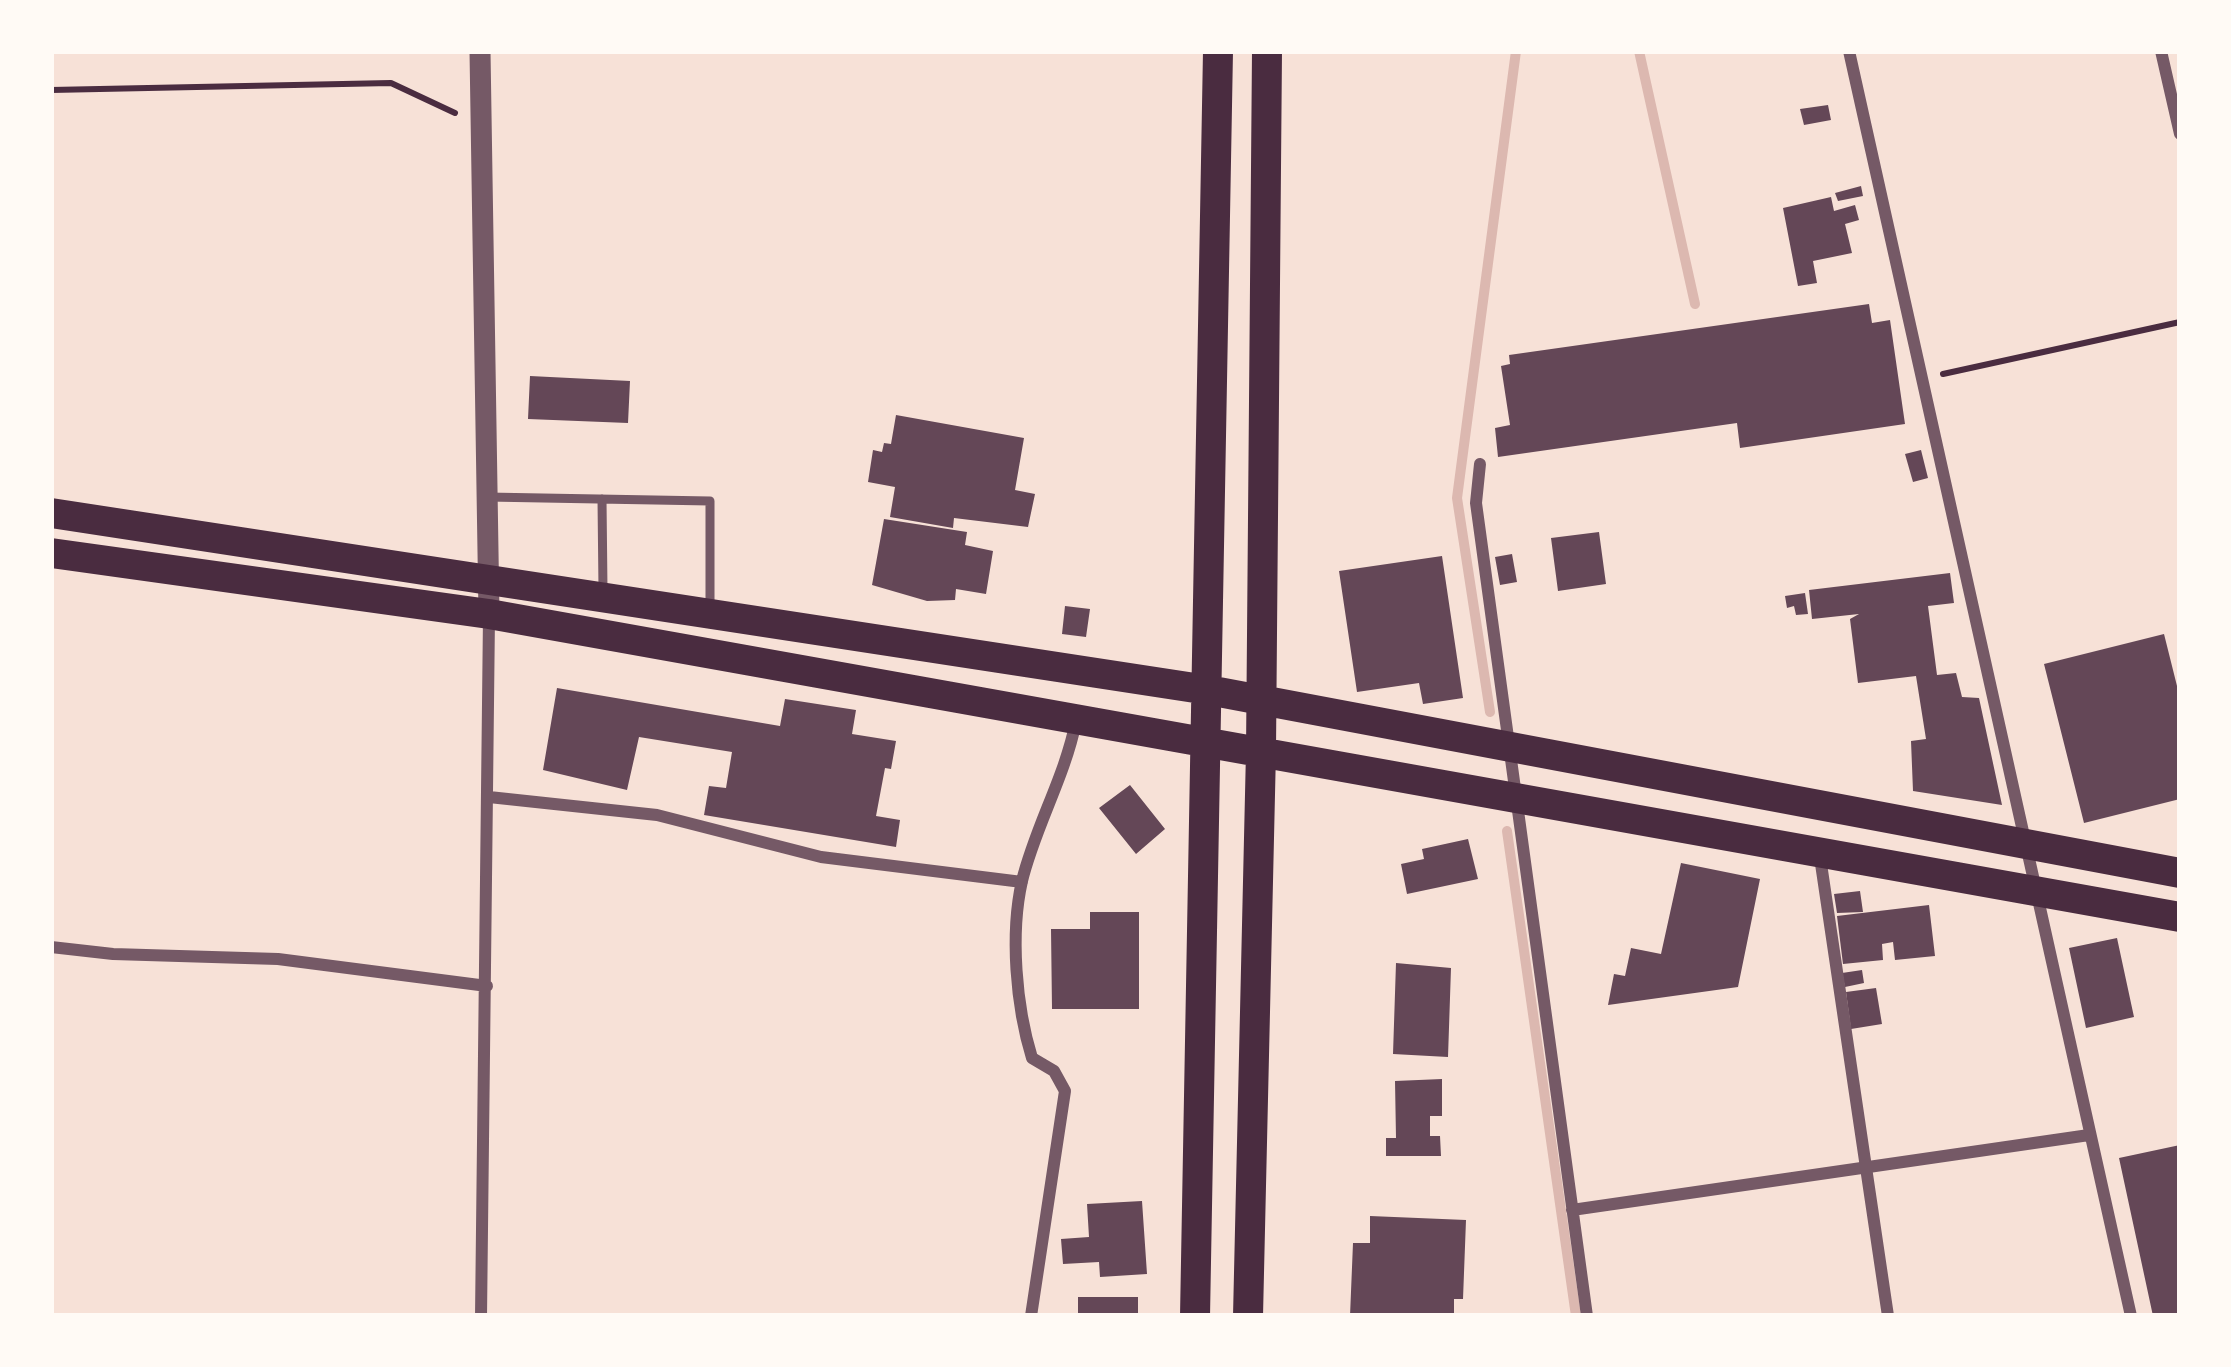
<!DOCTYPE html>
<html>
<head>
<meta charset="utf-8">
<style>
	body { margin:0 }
	#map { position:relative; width:2231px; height:1367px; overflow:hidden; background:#f7e1d7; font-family:Lato,sans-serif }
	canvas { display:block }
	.frame { position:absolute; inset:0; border:54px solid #fffaf5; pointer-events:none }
</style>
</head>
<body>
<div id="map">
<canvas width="2231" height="1367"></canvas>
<div class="frame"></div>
</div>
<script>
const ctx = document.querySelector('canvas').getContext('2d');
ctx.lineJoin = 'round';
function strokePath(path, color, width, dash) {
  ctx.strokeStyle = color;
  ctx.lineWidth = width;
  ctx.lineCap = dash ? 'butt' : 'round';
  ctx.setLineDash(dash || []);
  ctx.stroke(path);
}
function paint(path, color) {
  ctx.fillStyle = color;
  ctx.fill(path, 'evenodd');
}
const stream = new Path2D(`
	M 1639,51 L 1695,304
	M 1490,712 L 1457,498 L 1516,51
	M 1507,831 L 1576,1316`);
const building = new Path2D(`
	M 1828,105 L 1831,120 L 1804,125 L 1800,109 Z
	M 1861,186 L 1863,196 L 1838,201 L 1835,193 Z
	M 1831,197 L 1834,211 L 1855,205 L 1859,220 L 1845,224 L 1852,253 L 1813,261 L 1817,283 L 1798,286 L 1783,208 Z
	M 1869,304 L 1872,323 L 1890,320 L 1905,424 L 1740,448 L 1737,423 L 1498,457 L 1495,428 L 1510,425 L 1501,366 L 1510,364 L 1509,355 Z
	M 530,376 L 630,381 L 628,423 L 528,419 Z
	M 896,415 L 1024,438 L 1015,490 L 1035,494 L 1028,527 L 954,518 L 953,528 L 890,517 L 895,487 L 868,482 L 873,450 L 882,452 L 884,443 L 891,444 Z
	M 1921,450 L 1928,478 L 1913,482 L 1905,454 Z
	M 884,519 L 967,532 L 965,545 L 993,551 L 986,594 L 956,589 L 955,600 L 927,601 L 872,585 Z
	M 1599,532 L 1606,584 L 1558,591 L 1551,538 Z
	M 1512,554 L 1517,582 L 1500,585 L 1495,557 Z
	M 1442,556 L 1463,698 L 1423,704 L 1419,683 L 1357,692 L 1339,571 Z
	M 1950,573 L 1954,603 L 1928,606 L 1937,675 L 1956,673 L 1962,697 L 1979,698 L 2002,805 L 1913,791 L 1911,741 L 1926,739 L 1916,676 L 1858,683 L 1850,619 L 1859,614 L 1812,619 L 1809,590 Z
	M 1805,593 L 1808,614 L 1796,615 L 1794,606 L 1787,608 L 1785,596 Z
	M 1065,606 L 1090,609 L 1086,637 L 1062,634 Z
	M 2164,634 L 2180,698 L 2180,799 L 2084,823 L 2044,664 Z
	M 557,688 L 780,726 L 785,699 L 856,710 L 852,734 L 896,741 L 891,769 L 885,768 L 876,816 L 900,820 L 896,847 L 704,815 L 709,786 L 726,788 L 732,752 L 639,737 L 627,790 L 543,770 Z
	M 1130,785 L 1165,829 L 1136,854 L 1099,808 Z
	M 1468,839 L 1478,879 L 1407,894 L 1401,864 L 1424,859 L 1422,849 Z
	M 1681,863 L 1760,879 L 1738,987 L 1608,1005 L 1614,974 L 1625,976 L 1631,948 L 1661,954 Z
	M 1860,891 L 1863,912 L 1837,913 L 1834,894 Z
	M 1929,905 L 1935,956 L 1895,960 L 1893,942 L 1882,944 L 1883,960 L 1843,964 L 1837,916 Z
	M 1090,912 L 1139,912 L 1139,1009 L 1052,1009 L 1051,929 L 1090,929 Z
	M 2117,938 L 2134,1017 L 2086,1028 L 2069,948 Z
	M 1396,963 L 1451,968 L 1448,1057 L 1393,1054 Z
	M 1862,970 L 1864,983 L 1845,987 L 1842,973 Z
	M 1876,988 L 1882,1024 L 1851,1029 L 1846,992 Z
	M 1442,1079 L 1442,1116 L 1430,1116 L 1430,1136 L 1440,1136 L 1441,1156 L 1386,1156 L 1386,1138 L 1396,1138 L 1395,1081 Z
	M 2180,1145 L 2180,1316 L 2153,1316 L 2119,1158 Z
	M 1142,1201 L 1147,1274 L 1100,1277 L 1099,1262 L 1063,1264 L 1061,1239 L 1089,1237 L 1087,1204 Z
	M 1370,1216 L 1466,1220 L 1463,1299 L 1454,1299 L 1454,1314 L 1350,1316 L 1353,1243 L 1370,1243 Z
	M 1078,1297 L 1138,1297 L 1138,1316 L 1078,1316 Z`);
const path = new Path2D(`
	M 51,90 L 391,83 L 455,113
	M 1943,374 L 2180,322`);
const service = new Path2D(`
	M 487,497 L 710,501 L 710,608
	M 602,499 L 603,590`);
const minor = new Path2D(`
	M 1849,51 L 2131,1316
	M 2161,51 L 2180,134
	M 1480,464 L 1476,503 L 1587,1316
	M 489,797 L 657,815 L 821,857 L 1022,882
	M 1820,857 L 1888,1316
	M 51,947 L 113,954 L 278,959 L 487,986
	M 1572,1210 L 2089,1135
	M 481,1316 L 489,616
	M 1031,1316 L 1065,1091 L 1054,1071 L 1032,1058 C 1016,1006 1010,934 1022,881 C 1035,827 1065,777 1076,721`);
const tertiary = new Path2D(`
	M 480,51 L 489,614`);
const primary = new Path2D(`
	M 51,513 L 1208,690 L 2180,873
	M 51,553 L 489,614 L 2180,917
	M 1195,1316 L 1218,51
	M 1248,1316 L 1261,751 L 1267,51`);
strokePath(stream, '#dcb8b0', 10);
paint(building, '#644757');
strokePath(path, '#4a2c40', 6);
strokePath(service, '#755966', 9);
strokePath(minor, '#755966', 12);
strokePath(tertiary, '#755966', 21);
strokePath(primary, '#4a2c40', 30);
</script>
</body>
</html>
